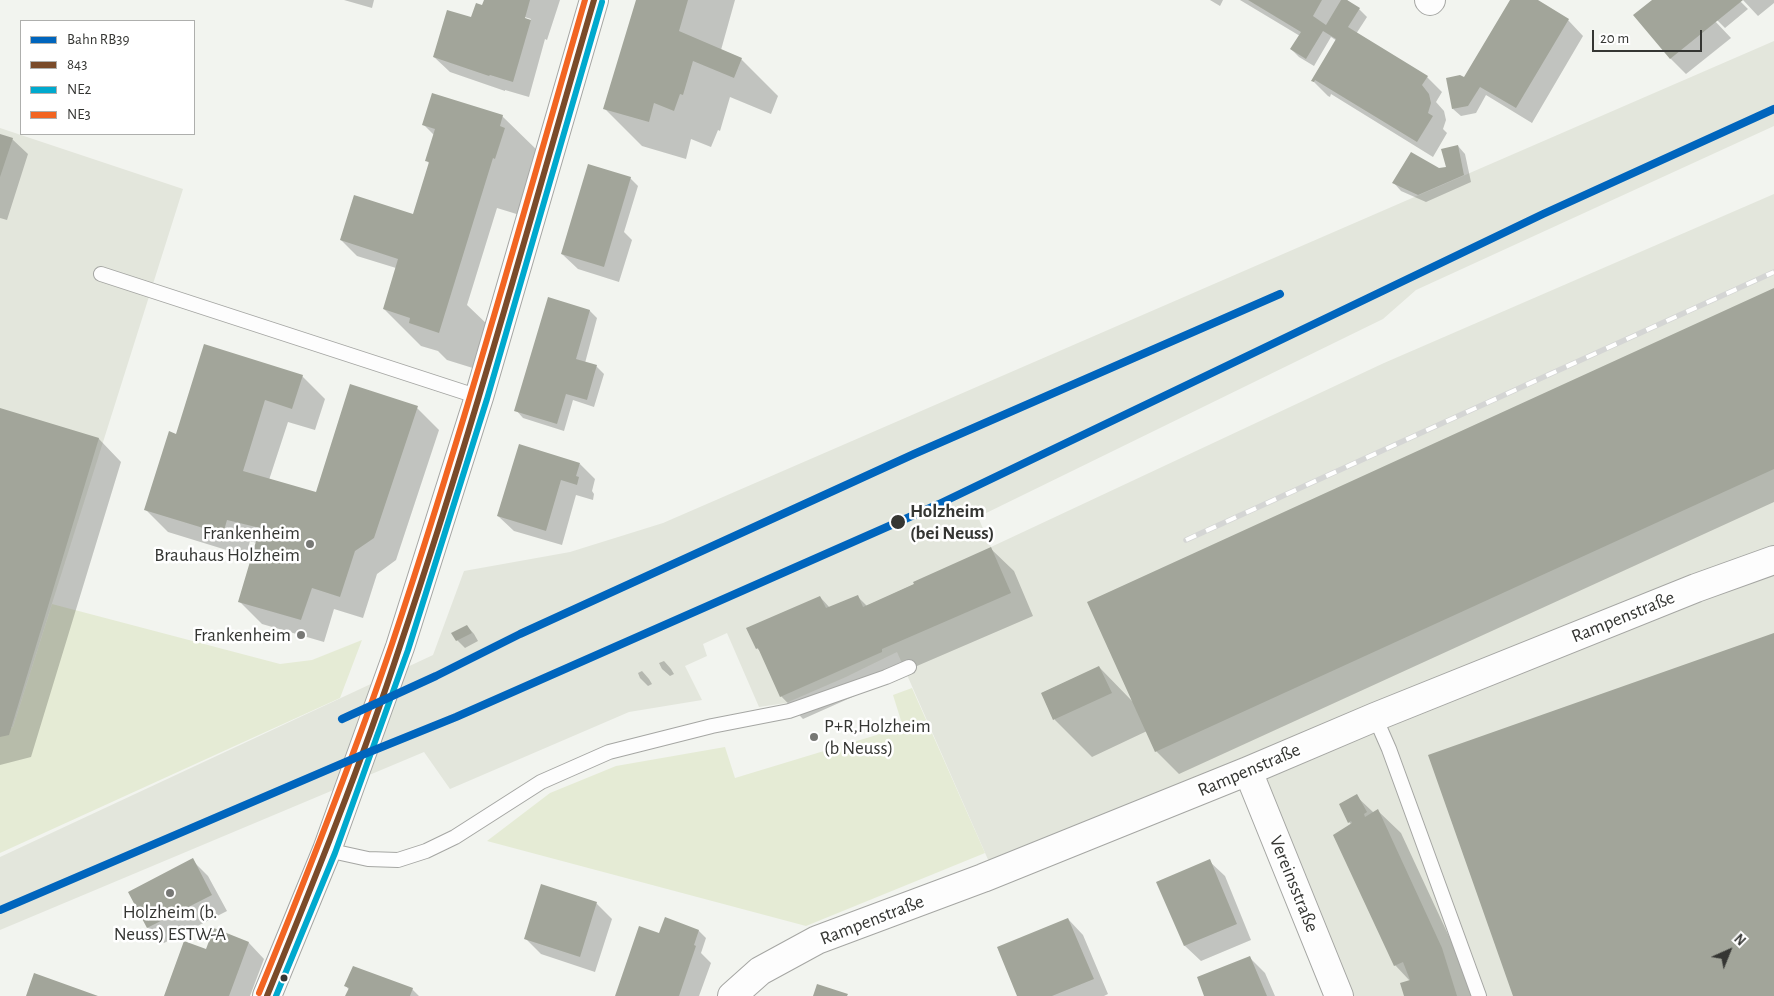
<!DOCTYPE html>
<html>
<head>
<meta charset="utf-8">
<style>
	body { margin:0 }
	#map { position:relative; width:1774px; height:996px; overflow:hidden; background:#f2f4ef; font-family:"Alegreya Sans",sans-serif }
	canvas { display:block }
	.legend { position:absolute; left:20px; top:20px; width:175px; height:115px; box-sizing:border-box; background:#fff; border:1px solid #aeafad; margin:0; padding:6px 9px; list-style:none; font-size:15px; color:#353633 }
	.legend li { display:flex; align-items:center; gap:10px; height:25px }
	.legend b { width:25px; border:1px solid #aeafad }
	.north { position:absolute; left:1704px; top:926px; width:50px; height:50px; -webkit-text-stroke:4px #fff; paint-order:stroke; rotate:44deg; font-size:14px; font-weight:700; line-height:20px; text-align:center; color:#353633 }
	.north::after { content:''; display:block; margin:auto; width:18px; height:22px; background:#353633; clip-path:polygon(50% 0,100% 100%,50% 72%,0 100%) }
	.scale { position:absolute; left:1592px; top:30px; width:110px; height:22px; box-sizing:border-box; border:2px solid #353633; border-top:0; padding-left:6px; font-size:15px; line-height:18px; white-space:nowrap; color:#353633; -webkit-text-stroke:4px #fff; paint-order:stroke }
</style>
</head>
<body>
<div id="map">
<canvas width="1774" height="996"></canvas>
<ul class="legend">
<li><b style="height:6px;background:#0065bd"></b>Bahn RB39</li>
<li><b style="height:6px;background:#7a4b2a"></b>843</li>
<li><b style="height:6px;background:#00a9ce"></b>NE2</li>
<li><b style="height:6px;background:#f26522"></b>NE3</li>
</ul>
<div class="north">N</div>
<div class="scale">20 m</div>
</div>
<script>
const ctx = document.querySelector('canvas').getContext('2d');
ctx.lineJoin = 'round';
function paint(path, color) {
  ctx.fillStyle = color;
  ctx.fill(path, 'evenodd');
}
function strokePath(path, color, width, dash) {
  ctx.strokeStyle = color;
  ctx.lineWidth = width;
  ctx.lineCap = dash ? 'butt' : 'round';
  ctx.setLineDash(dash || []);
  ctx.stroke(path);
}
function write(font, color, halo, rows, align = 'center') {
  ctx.font = font + ' "Alegreya Sans",sans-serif';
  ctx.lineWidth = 5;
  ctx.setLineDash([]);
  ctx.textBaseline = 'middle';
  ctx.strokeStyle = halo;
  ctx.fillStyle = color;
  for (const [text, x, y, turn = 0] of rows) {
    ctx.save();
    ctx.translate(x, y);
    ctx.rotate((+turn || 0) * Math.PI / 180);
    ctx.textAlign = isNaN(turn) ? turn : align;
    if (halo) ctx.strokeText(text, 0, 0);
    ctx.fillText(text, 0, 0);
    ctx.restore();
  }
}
const built = new Path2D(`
	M 1774,41 L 1774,126 L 1416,290 L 1383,319 L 978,517 L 991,547 L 1384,363 L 1774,194 L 1774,996 L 1344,996 L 1250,765 L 993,871 L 897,652 L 846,677 L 786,703 L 759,707 L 727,633 L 703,644 L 707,656 L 685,666 L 702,700 L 629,712 L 450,789 L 424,752 L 0,930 L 0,857 L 433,655 L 464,571 L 570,552 L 663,523 Z
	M 0,128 L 183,189 L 13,727 L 0,731 Z`);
const green = new Path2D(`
	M 52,604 L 280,664 L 312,660 L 362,640 L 340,698 L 0,853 L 0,731 L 13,727 Z
	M 912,688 L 985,853 L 806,926 L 487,841 L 550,793 L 616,766 L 725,747 L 735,778 L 903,727 L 893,695 Z`);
const shadow = new Path2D(`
	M 344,0 L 374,0 L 372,8 Z
	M 485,0 L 560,0 L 547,40 L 545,39 L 529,97 L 505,90 L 505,91 L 450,72 L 434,57 L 483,7 ZM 509,12 L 531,19 L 530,21 Z
	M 637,0 L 735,0 L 721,50 L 741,59 L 778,96 L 771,114 L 730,97 L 720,131 L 718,130 L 711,147 L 691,139 L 686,159 L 642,146 L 605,109 Z
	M 1210,0 L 1223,0 L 1220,6 Z
	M 1240,0 L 1347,0 L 1359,9 L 1367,17 L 1356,34 L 1427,77 L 1442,92 L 1436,102 L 1444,111 L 1446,120 L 1443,129 L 1447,133 L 1433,157 L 1331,94 L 1330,97 L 1328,96 L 1313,81 L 1337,41 L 1331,37 L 1314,66 L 1299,57 L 1291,49 L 1300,36 Z
	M 1511,0 L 1536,0 L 1568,20 L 1583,36 L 1532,123 L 1486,95 L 1476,113 L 1461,116 L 1453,109 L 1470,82 Z
	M 1653,0 L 1739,0 L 1748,9 L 1725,28 L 1717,20 L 1714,20 L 1731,38 L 1686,74 L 1671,59 L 1635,15 Z
	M 1743,0 L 1774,0 L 1774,3 L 1758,16 Z
	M 502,116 L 540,153 L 523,216 L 497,208 L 467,305 L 489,326 L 476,369 L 447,360 L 438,351 L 421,346 L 384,309 L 396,268 L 357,256 L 341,240 L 414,215 L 430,164 L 426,160 L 434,135 L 423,124 Z
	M 0,135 L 12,139 L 28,154 L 7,220 L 0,218 Z
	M 1458,146 L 1465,154 L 1471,182 L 1426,202 L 1401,191 L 1394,183 L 1447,168 Z
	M 630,178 L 638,186 L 624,232 L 632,240 L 619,282 L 578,269 L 562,254 Z
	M 1774,290 L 1774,502 L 1179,774 L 1156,751 L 1147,731 L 1092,757 L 1055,720 L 1042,693 L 1099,667 L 1133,702 Z
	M 549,298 L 590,311 L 597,318 L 585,363 L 596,366 L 604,374 L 594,407 L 573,400 L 564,431 L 523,418 L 516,410 Z
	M 302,376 L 325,399 L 315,430 L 288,422 L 269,480 L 317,494 L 417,408 L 439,430 L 396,560 L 377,574 L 363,618 L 334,609 L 324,642 L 262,624 L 239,601 L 257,543 L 250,541 L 246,556 L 168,532 L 146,510 L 177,435 Z
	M 0,409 L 99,439 L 121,462 L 31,757 L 0,765 Z
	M 580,464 L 595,479 L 592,491 L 594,494 L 593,500 L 576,495 L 562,545 L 514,531 L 498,516 Z
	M 991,549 L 1014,571 L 1033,616 L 903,672 L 904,674 L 803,719 L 781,696 L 762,653 L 757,648 L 820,597 L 830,608 L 857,596 L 867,606 Z
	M 467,626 L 474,634 L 478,641 L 465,648 L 457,640 Z
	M 664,661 L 671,669 L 674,674 L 670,676 L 662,669 L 659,663 Z
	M 642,671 L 649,679 L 652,684 L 648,686 L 640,678 L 638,673 Z
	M 1356,796 L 1374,813 L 1378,811 L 1401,833 L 1465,971 L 1473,996 L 1405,996 L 1410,981 L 1395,965 L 1352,825 L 1349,822 Z
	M 192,860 L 208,876 L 227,911 L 164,943 L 148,928 L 130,893 Z
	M 1209,861 L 1225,876 L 1251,940 L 1201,961 L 1185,946 L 1158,882 Z
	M 596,903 L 612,919 L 595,972 L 541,954 L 525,938 Z
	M 1068,919 L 1083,935 L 1108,994 L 1104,996 L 1019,996 Z
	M 215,930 L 249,943 L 264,959 L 250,996 L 165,996 L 207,951 Z
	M 699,931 L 706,938 L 701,953 L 711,963 L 699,996 L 616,996 L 660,935 Z
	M 1249,957 L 1265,973 L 1275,996 L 1206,996 Z
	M 346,986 L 412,989 L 419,996 L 347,996 L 349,990 Z`);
const building = new Path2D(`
	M 484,0 L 530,0 L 525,18 L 531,20 L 513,82 L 490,75 L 489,76 L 433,57 L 447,10 L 471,17 L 476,3 L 482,5 Z
	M 636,0 L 688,0 L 679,31 L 742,58 L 734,78 L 693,61 L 683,95 L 680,94 L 674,111 L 654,103 L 649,122 L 603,109 Z
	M 1248,0 L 1322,0 L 1313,16 L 1326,25 L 1341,0 L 1347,0 L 1360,8 L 1348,27 L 1428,76 L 1422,85 L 1429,94 L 1431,103 L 1428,113 L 1433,116 L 1417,142 L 1315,80 L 1314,82 L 1311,81 L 1336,39 L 1323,31 L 1306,59 L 1290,49 L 1301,32 Z
	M 1510,0 L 1538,0 L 1569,19 L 1516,108 L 1480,87 L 1468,106 L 1452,109 L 1446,78 L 1460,75 L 1464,77 Z
	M 1652,0 L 1743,0 L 1670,59 L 1633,15 Z
	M 432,93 L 503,115 L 500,126 L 505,128 L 495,159 L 493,158 L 439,333 L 409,323 L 410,318 L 383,309 L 398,259 L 340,240 L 354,195 L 413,214 L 429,162 L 425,161 L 435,129 L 422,125 Z
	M 0,134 L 13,138 L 0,177 Z
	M 1458,145 L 1464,175 L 1418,195 L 1392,183 L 1411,152 L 1439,168 L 1446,167 L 1441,149 Z
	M 588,164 L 631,177 L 604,267 L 561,254 Z
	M 1774,288 L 1774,469 L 1155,752 L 1087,602 Z
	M 548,297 L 590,310 L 576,359 L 597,365 L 587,400 L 566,394 L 557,424 L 514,411 Z
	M 204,344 L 303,375 L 292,409 L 265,400 L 243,471 L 316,492 L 350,384 L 418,406 L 374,538 L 355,551 L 340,597 L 312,588 L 301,620 L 238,602 L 260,528 L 227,520 L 223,534 L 144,510 L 169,431 L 176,434 Z
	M 0,408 L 99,438 L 9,735 L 0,737 Z
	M 519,444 L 580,463 L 576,476 L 579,477 L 577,485 L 561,480 L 546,531 L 497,516 Z
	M 991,547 L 1011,593 L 882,649 L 882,652 L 780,697 L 758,648 L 756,649 L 746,628 L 820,596 L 826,608 L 858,595 L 863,607 L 914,584 L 913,582 Z
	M 467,625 L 472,633 L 456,641 L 451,633 Z
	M 1774,633 L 1774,996 L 1513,996 L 1428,755 Z
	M 1099,666 L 1112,693 L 1053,720 L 1041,693 Z
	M 1357,794 L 1367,812 L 1364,814 L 1365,817 L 1378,809 L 1442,948 L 1457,996 L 1404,996 L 1400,983 L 1410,980 L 1403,962 L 1394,966 L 1333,835 L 1352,823 L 1351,821 L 1348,823 L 1339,804 Z
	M 193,858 L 212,895 L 147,928 L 128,892 Z
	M 1210,859 L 1237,924 L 1184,946 L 1156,882 Z
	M 541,884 L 597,902 L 580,957 L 524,939 Z
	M 665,917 L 699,930 L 694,945 L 696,946 L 679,996 L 615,996 L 639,926 L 659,933 Z
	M 1068,918 L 1094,979 L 1052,996 L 1017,996 L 997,947 Z
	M 214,928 L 249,942 L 229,996 L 164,996 L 184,941 L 206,949 Z
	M 1250,956 L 1267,996 L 1204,996 L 1197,977 Z
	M 353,966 L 413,988 L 410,996 L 345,996 L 349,988 L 344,986 Z
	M 34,973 L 98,996 L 26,996 Z
	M 817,984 L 848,994 L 847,996 L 813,996 Z`);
const service = new Path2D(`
	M 101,274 L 479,397
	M 1375,717 L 1389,749 L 1479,996
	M 327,850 L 368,859 L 398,860 L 426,851 L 455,837 L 541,782 L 609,752 L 712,726 L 789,711 L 886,677 L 909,667`);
const minor = new Path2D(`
	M 1429,0 L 1430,1 L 1431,0
	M 1248,771 L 1339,996
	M 732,996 L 760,971 L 817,940 L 983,878 L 1248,771 L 1375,717 L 1696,588 L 1774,560`);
const secondary = new Path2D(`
	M 267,996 L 327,850 L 400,647 L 479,397 L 594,0`);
const rail = new Path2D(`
	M 1186,540 L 1774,272`);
const bus1 = new Path2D(`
	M 267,996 C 314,881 361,765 400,646 C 472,433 531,216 594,0`);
const bus2 = new Path2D(`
	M 276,996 L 335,853 L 408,650 L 487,399 L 602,2`);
const bus3 = new Path2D(`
	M 259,993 C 306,878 352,762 392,644 C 463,432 523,215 585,0`);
const rail1 = new Path2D(`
	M 342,719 L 436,676 L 520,634 L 914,454 L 1280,294
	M 0,910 L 362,755 L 456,717 L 939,504 L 1543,214 L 1774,109`);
const markers = [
	[898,522,8,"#353633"],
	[310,544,5,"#777875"],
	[301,635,5,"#777875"],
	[814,737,5,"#777875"],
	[170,893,5,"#777875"],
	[284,978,4.5,"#353633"]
];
const stopNames = [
	["Holzheim",910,511],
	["(bei Neuss)",910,533]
];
const poiNames = [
	["Frankenheim",300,533],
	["Brauhaus Holzheim",300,555],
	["Frankenheim",291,635],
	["P+R,Holzheim",824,726,"left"],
	["(b Neuss)",824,748,"left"],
	["Holzheim (b.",170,912,"center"],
	["Neuss) ESTW-A",170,934,"center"]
];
const streetNames = [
	["Rampenstraße",1623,617,-22],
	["Rampenstraße",1249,770,-23],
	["Vereinsstraße",1294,884,68],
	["Rampenstraße",872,920,-21]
];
paint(built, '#e3e6dc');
paint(green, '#e5ebd5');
paint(shadow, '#0003');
paint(building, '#a2a59a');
strokePath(service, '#a5a6a3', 16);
strokePath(minor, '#a5a6a3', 30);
strokePath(secondary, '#a5a6a3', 30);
strokePath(service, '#fdfdfd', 14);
strokePath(minor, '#fdfdfd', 28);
strokePath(secondary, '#fdfdfd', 28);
strokePath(rail, '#d4d5d4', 5.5);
strokePath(rail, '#fff', 4, [11]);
strokePath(bus1, '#7a4b2a', 6);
strokePath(bus2, '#00a9ce', 6);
strokePath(bus3, '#f26522', 6);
strokePath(rail1, '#0065bd', 8);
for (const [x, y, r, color] of markers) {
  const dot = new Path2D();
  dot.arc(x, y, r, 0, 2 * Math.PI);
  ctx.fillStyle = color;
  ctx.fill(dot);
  strokePath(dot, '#fff', 2);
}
write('bold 19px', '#353633', '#fff', stopNames, 'left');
write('19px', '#353633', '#fff', poiNames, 'right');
write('19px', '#353633', '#fff', streetNames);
</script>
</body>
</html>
